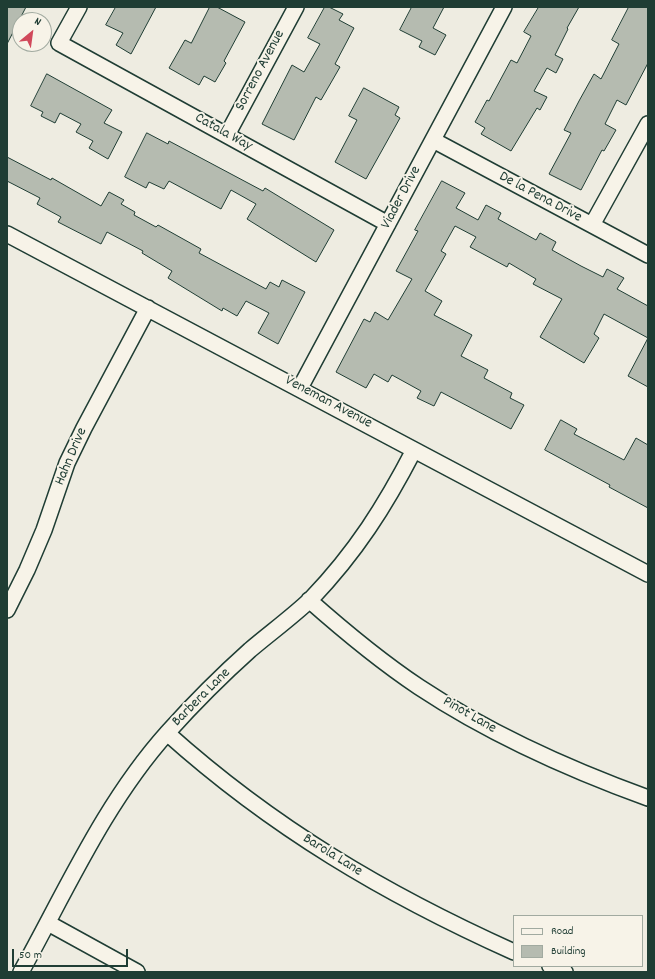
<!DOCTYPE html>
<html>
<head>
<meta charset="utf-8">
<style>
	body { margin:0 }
	#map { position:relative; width:655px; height:979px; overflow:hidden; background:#eeece1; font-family:Dekko,sans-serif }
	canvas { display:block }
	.frame { position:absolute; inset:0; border:8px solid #1f3d34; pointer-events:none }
	.legend { position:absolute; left:513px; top:915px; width:130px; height:52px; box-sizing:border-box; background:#f7f3e8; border:1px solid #a1aaa0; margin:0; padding:5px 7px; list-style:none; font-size:12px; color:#1f3d34 }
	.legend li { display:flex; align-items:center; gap:8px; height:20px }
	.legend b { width:20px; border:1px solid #a1aaa0 }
	.north { position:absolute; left:12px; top:12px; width:40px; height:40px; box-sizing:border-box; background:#f7f3e8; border:1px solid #a1aaa0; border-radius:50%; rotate:29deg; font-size:11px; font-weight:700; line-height:16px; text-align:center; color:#1f3d34 }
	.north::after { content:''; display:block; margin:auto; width:14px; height:18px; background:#d1495b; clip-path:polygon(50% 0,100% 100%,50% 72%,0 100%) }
	.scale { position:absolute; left:12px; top:949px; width:116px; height:18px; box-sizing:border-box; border:2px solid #1f3d34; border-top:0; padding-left:5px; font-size:12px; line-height:14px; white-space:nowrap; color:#1f3d34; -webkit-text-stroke:3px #f7f3e8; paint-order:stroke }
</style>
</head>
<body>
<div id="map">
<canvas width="655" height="979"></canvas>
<div class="frame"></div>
<ul class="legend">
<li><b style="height:5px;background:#f7f3e8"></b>Road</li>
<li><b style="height:11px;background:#b5bbb0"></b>Building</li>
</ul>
<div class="north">N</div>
<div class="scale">50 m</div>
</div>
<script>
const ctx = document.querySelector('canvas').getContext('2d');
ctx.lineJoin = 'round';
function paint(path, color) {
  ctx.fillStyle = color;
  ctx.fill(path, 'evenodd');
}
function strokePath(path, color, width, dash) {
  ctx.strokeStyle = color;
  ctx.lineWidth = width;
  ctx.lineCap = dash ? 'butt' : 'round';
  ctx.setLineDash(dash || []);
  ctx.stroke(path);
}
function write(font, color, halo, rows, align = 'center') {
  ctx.font = font + ' Dekko,sans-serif';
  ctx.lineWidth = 4;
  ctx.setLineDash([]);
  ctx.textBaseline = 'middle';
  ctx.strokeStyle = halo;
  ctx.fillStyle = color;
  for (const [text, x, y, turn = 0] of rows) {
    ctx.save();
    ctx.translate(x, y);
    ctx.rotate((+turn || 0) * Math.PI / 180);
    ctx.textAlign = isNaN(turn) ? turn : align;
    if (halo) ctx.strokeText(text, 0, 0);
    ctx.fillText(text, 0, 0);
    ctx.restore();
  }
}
const building = new Path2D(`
	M 7,7 L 26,7 L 7,44 Z
	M 116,7 L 156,7 L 131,54 L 116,45 L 123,33 L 106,25 Z
	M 210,7 L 217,7 L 245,22 L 224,61 L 226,63 L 215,82 L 204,76 L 199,85 L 169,68 L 185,40 L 191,43 Z
	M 325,7 L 329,7 L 343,14 L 339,20 L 354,28 L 335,64 L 340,67 L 321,100 L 316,97 L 294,140 L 262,124 L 292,65 L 304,72 L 320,44 L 308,38 Z
	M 412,7 L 444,7 L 433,28 L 446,35 L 435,55 L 419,47 L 422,41 L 400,30 Z
	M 539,7 L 579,7 L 567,28 L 568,29 L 555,55 L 563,59 L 556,73 L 547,68 L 534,91 L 547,97 L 540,110 L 537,108 L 511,151 L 481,134 L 485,128 L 475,122 L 487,100 L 489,101 L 511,60 L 517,63 L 531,36 L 524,32 Z
	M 629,7 L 648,7 L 648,63 L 626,105 L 617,100 L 605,124 L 616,130 L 604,151 L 602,150 L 581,190 L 549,174 L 571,133 L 564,130 L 579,101 L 594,74 L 601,79 L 619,44 L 612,40 Z
	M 47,74 L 112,110 L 104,123 L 122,132 L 108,159 L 89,148 L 93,141 L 76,132 L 81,124 L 60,113 L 55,123 L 41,116 L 43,112 L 31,106 Z
	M 364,88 L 399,107 L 395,115 L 400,118 L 366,179 L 335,162 L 357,120 L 349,116 Z
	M 147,133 L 168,144 L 169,141 L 263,191 L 265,188 L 334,230 L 316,262 L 247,219 L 256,204 L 231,190 L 221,209 L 169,181 L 164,189 L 149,182 L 146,188 L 125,177 Z
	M 7,157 L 51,180 L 52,178 L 101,206 L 109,192 L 124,200 L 121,204 L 135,212 L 134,215 L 156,227 L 158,225 L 201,249 L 199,253 L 266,289 L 270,282 L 279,287 L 282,280 L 305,292 L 278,344 L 258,333 L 269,313 L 246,301 L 237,316 L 223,308 L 222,311 L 168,278 L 172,271 L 142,253 L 143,251 L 107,232 L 101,244 L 58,222 L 61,217 L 37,204 L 40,198 L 7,181 Z
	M 442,181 L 465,193 L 456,208 L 478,220 L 486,205 L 501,213 L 498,219 L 536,240 L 540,233 L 556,242 L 552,250 L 581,266 L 603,277 L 607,269 L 624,278 L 617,289 L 648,306 L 648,387 L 628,376 L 648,338 L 604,314 L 594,334 L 599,338 L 584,363 L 540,337 L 562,299 L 533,284 L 536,279 L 509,263 L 507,267 L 470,247 L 476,237 L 455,226 L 441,251 L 446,254 L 425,291 L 442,301 L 434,315 L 472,335 L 461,356 L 488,370 L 484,378 L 512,393 L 510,398 L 524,405 L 511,429 L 441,392 L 434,406 L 417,398 L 421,391 L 392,375 L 388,382 L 374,374 L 366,388 L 336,372 L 364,319 L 370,322 L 375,312 L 388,320 L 412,279 L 396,271 L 418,231 L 415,230 Z
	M 561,420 L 577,429 L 574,434 L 624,460 L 636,438 L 648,445 L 648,508 L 609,487 L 610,485 L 545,450 Z`);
const street = new Path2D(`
	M 79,7 L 59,43 L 388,224
	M 227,135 L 296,7
	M 433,140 L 648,255
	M 592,225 L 648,124
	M 7,234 L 648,574
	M 300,388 L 504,7
	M 309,600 C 344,631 380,661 419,687 C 490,734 568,769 648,798
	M 7,610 L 27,570 L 44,530 L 67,463 L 84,428 L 148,308
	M 167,733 C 273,828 385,894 514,952
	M 48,923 L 137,972
	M 550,966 L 565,972
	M 21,972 C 66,891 105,802 168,732 C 194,703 221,676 250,650 C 270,633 292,617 311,599 C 356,552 385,506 414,450`);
const streetNames = [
	["Sorreno Avenue",261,71,-62],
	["Catala Way",223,133,29],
	["Viader Drive",402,198,-62],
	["De la Pena Drive",540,198,28],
	["Veneman Avenue",328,403,28],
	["Hahn Drive",72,457,-67],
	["Barbera Lane",202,698,-45],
	["Pinot Lane",469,716,30],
	["Barola Lane",332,856,32]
];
paint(building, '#b5bbb0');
strokePath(building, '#1f3d34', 1);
strokePath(street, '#1f3d34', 18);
strokePath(street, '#f7f3e8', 15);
write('15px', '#1f3d34', '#f7f3e8', streetNames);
</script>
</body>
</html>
